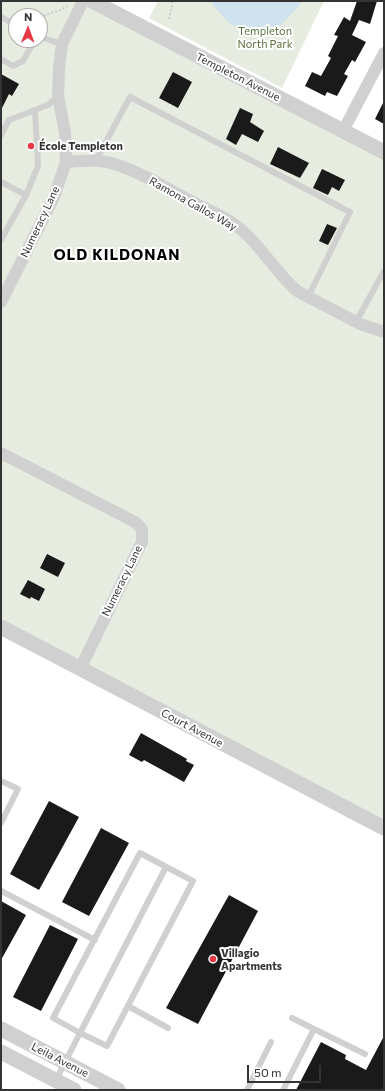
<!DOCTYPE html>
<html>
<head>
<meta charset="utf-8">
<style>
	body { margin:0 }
	#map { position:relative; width:385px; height:1091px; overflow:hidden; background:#fff; font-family:Commissioner,sans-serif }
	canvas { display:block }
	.frame { position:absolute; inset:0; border:2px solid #333; pointer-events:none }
	.north { position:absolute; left:8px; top:8px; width:40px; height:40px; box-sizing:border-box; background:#fff; border:1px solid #adadad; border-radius:50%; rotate:1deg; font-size:11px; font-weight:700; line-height:16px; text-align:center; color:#333 }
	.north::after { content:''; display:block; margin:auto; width:14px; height:18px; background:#e63946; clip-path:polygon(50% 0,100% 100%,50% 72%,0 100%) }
	.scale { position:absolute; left:247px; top:1065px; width:74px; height:18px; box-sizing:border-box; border:2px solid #333; border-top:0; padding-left:5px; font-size:12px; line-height:14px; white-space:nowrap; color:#333; -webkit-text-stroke:3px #fff; paint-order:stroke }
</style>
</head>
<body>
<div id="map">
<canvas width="385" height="1091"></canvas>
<div class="frame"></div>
<div class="north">N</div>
<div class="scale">50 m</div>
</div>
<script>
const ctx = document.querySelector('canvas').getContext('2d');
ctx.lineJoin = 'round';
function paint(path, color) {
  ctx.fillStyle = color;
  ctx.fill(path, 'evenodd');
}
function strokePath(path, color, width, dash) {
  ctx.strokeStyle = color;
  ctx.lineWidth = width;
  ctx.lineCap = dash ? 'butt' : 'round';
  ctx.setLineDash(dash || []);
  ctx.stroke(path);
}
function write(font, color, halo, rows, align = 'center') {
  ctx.font = font + ' Commissioner,sans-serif';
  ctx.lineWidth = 4;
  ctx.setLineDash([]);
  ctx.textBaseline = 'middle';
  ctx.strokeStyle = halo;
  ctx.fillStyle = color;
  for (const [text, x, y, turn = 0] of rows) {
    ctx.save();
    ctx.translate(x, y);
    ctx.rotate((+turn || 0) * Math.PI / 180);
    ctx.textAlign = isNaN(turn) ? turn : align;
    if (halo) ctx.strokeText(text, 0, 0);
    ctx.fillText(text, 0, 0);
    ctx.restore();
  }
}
const green = new Path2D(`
	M 1,1 L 92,1 L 384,152 L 384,831 L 1,636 ZM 16,16 L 40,16 L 40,40 L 16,40 Z
	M 158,1 L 324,1 L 282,88 L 149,18 Z`);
const water = new Path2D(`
	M 212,1 L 301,1 L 300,5 L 279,27 L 250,33 L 229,23 L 213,5 Z`);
const building = new Path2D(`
	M 357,1 L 377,1 L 370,24 L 359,20 L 352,35 L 366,42 L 355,62 L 352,60 L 344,74 L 348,76 L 337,96 L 327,92 L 325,96 L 305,86 L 312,72 L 321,76 L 331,58 L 328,56 L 338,36 L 334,35 L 344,17 L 350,21 Z
	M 173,72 L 192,82 L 178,108 L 159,98 Z
	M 1,74 L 19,84 L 12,96 L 9,94 L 1,110 Z
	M 384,101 L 384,124 L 375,119 Z
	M 240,108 L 253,114 L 250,122 L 264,131 L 258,142 L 242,134 L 236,145 L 226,139 Z
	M 278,147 L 309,163 L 300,178 L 270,164 Z
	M 322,169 L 345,180 L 339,191 L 332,187 L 328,195 L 313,188 Z
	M 327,224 L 337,228 L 328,245 L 319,241 Z
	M 47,554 L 65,563 L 58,577 L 40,568 Z
	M 28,580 L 45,589 L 39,601 L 31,597 L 30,599 L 20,594 Z
	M 141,733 L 187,759 L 186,761 L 194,765 L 184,782 L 144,760 L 142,762 L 129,755 Z
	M 49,801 L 79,817 L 39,890 L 10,874 Z
	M 101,828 L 129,843 L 89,916 L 62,902 Z
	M 229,895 L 258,911 L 198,1024 L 166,1008 Z
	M 1,901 L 26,915 L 1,960 Z
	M 50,925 L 78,939 L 41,1011 L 13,997 Z
	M 384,1036 L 384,1087 L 382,1090 L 296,1090 L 321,1042 L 346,1055 L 345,1059 L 366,1070 Z`);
const path = new Path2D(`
	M 40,17 L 60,10 L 68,6
	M 169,19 L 173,1`);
const service = new Path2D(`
	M 1,17 L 16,25
	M 40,37 L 62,44
	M 1,59 L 13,66 L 23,61 L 35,40
	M 1,135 L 9,120 L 48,105 L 58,96
	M 95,162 L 130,97 L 350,212 L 308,297
	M 1,182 L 26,195
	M 1,240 L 26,195 L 38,166 L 35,110
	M 356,322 L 384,271
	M 1,781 L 18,789 L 1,823
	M 1,891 L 95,940
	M 128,1006 L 168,1028
	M 292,1018 L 314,1029
	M 56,1080 L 80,1033 L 53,1018 L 140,853 L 193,881 L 107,1046 L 80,1033 L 166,867
	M 247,1090 L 271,1042
	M 283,1090 L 314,1029 L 365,1054`);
const minor = new Path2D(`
	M 343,131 L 384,53
	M 66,162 C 81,161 99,159 114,164 C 139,171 168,189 191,201 C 204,208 223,216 234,224 C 259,242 274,271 297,291 L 360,324 L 384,332
	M 1,302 L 54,197 L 66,162 L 65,132 L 58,96 L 59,68 L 62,44 L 83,1
	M 1,453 L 135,522 L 142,529 L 142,542 L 80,669`);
const tertiary = new Path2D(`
	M 92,1 L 384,152
	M 1,627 L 384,828
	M 1,1029 L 118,1090
	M 1,1052 L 74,1090`);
const markers = [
	[31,146,4,"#e63946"],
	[213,959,4,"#e63946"]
];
const parkNames = [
	["Templeton",265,31],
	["North Park",265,44]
];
const streetNames = [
	["Templeton Avenue",238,77,27],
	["Ramona Gallos Way",193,204,29],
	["Numeracy Lane",40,222,-65],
	["Numeracy Lane",122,581,-64],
	["Court Avenue",192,728,28],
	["Leila Avenue",60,1060,27]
];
const poiNames = [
	["École Templeton",39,146],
	["Villagio",221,953],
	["Apartments",221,966]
];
const districtNames = [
	["OLD KILDONAN",117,255]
];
paint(green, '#e6ecdf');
paint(water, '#cfe2ee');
paint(building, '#1a1a1a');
strokePath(path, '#cdcdcd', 2, [2, 2]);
strokePath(service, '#d0d0d0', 6);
strokePath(minor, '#d0d0d0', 12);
strokePath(tertiary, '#d0d0d0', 15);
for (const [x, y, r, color] of markers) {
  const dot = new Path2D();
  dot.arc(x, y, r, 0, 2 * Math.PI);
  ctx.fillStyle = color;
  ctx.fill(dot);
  strokePath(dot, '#fff', 1.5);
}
write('11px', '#56703f', '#fff', parkNames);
write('11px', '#333', '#fff', streetNames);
write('bold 11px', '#333', '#fff', poiNames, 'left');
ctx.letterSpacing = '1px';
write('bold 15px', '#000', '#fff', districtNames);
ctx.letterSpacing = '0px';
</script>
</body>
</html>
